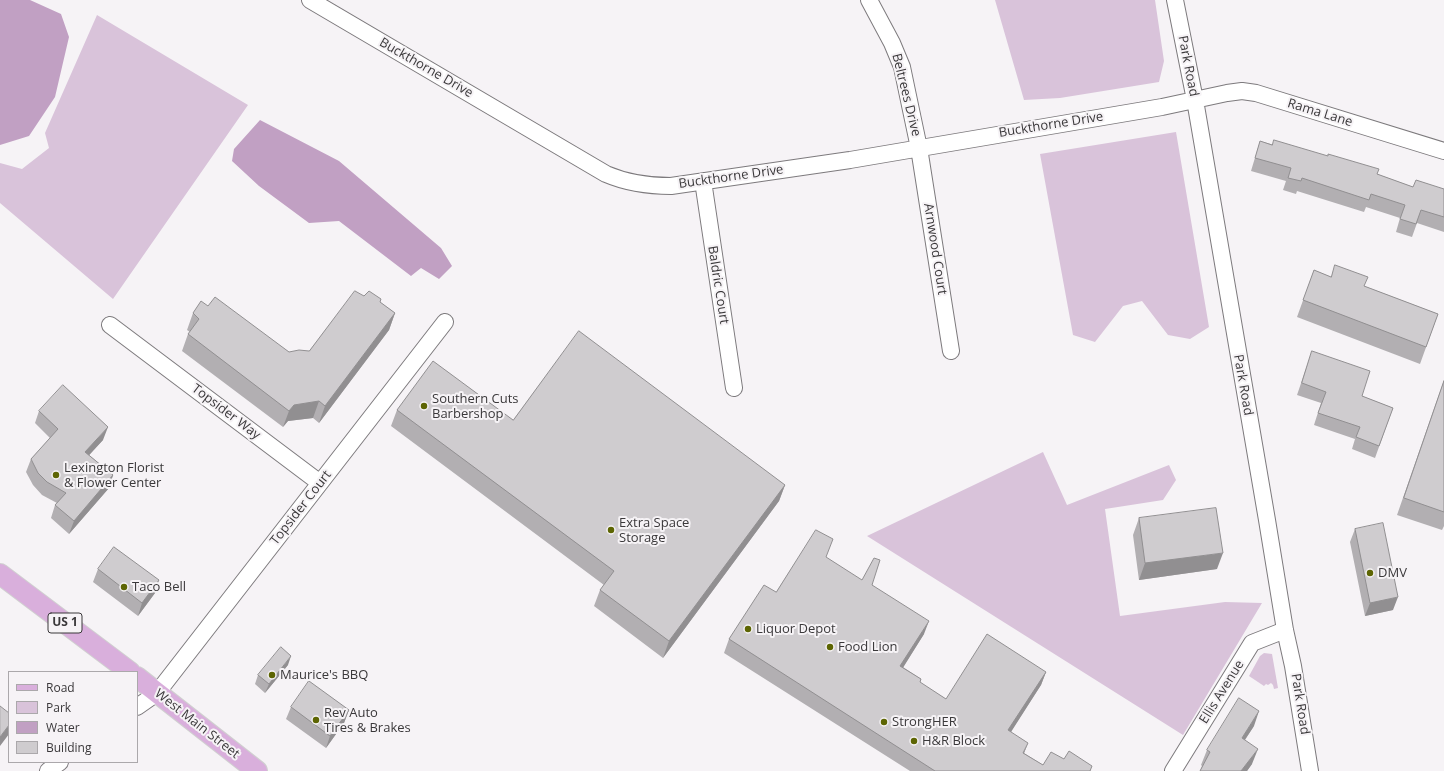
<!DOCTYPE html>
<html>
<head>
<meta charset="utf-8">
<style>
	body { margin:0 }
	#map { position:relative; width:1444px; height:771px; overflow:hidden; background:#f6f3f6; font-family:"Open Sans",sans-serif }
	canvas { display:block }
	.legend { position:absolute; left:8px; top:671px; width:130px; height:92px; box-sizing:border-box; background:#f6f3f6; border:1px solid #aba8ab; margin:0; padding:5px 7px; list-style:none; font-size:12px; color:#3a383a }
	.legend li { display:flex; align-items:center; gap:8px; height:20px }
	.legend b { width:20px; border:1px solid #aba8ab }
</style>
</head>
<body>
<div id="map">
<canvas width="1444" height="771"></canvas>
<ul class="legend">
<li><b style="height:5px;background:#d9afdc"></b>Road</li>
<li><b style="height:11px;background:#d9c3da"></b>Park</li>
<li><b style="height:11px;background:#c1a0c3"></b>Water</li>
<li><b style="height:11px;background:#cfcccf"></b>Building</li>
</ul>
</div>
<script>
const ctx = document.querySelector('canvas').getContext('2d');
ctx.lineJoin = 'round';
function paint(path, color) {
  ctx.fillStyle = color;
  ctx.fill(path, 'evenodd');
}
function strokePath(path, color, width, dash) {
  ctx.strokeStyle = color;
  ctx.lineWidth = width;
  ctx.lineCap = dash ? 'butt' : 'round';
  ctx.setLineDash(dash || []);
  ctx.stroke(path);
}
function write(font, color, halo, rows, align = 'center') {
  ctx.font = font + ' "Open Sans",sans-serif';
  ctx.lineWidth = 4;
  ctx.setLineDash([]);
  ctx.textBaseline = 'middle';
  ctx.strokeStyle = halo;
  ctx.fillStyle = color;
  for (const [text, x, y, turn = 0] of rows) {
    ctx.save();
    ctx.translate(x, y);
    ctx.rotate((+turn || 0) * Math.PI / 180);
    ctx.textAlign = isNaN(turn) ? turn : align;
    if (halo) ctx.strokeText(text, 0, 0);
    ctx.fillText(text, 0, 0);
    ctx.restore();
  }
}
const green = new Path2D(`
	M 995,0 L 1155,0 L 1164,61 L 1159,82 L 1060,98 L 1024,100 Z
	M 97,15 L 248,105 L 113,299 L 0,203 L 0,163 L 22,169 L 49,148 L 45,133 Z
	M 1176,132 L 1209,327 L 1190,339 L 1168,335 L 1142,301 L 1123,306 L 1095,342 L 1073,335 L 1040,154 Z
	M 1043,452 L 1067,505 L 1169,465 L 1176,480 L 1163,500 L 1105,509 L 1120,616 L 1225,602 L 1262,603 L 1183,735 L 867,536 Z
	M 1264,653 L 1272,654 L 1278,688 L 1274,689 L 1273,685 L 1271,683 L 1268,685 L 1266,684 L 1264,686 L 1249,676 L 1260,656 Z`);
const water = new Path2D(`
	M 0,0 L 30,0 L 61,14 L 69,37 L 55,97 L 29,136 L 0,145 Z
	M 260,120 L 339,161 L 441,248 L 452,266 L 439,279 L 421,268 L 411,276 L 339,221 L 309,223 L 259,186 L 232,161 L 234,149 Z`);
const minor = new Path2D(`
	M 310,0 L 606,174 C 627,183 648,186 671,186 L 850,160 L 1162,107 L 1227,93 L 1242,91 L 1256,93 L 1444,151
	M 869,0 L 892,43 L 902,67 L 907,91 L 919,148 L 951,351
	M 1175,0 L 1195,100 L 1267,520 L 1285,630 L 1293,666 L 1310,771
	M 703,181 L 734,388
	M 110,325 L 320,483
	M 137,707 L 157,693 L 445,322
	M 48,771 L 60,762
	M 1173,771 L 1252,643 L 1285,630`);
const major = new Path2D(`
	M 0,574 L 130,672
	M 137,677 L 257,771`);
const wall = new Path2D(`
	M 1260,141 L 1377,174 L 1413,187 L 1444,189 L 1444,232 L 1417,223 L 1412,237 L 1396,232 L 1400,218 L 1366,207 L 1364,212 L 1297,191 L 1296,194 L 1283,190 L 1286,181 L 1251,171 Z
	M 1314,270 L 1331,277 L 1364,286 L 1438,314 L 1420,364 L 1297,317 Z
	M 364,296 L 380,302 L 395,313 L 389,330 L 319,423 L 313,418 L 288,421 L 283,427 L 182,351 L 188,334 L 190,332 L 187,330 L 193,313 L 208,306 L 289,352 L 309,351 Z
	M 1312,351 L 1362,396 L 1393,408 L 1375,458 L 1352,449 L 1355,439 L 1314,425 L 1321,403 L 1297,395 Z
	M 1444,380 L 1444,526 L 1442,530 L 1397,515 Z
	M 397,410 L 513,420 L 785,485 L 779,501 L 663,658 L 594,606 L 600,590 L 604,585 L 391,426 Z
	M 39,411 L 103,440 L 89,455 L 113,475 L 109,488 L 69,534 L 51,518 L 55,505 L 57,503 L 42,495 L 33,485 L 26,472 L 31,459 L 50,438 L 35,423 Z
	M 1139,518 L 1217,569 L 1139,580 L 1133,535 Z
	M 1355,529 L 1393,610 L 1365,616 L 1350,542 Z
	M 98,569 L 155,593 L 138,616 L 93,582 Z
	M 862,580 L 872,585 L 924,634 L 903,667 L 921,679 L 920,683 L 946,699 L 1046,672 L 1041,685 L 1011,731 L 1024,753 L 1043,765 L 1064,759 L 1091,771 L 910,771 L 724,653 L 729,639 L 776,592 Z
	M 288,665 L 265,693 L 255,684 L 258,675 Z
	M 291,707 L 349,710 L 344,723 L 326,748 L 286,719 Z
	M 1254,726 L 1245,740 L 1252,764 L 1247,771 L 1200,771 L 1202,766 L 1201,765 L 1207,750 Z`);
const shadedWall = new Path2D(`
	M 395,313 L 389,330 L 319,423 L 325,406 Z
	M 319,401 L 313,418 L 288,421 L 283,427 L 289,411 L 294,405 Z
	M 108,427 L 103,440 L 81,464 L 85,452 Z
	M 113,475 L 109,488 L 69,534 L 74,521 Z
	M 785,485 L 779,501 L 663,658 L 669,641 Z
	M 1223,553 L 1217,569 L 1139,580 L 1145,563 Z
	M 159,580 L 155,593 L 138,616 L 142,603 Z
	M 1398,597 L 1393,610 L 1365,616 L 1370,603 Z
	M 929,621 L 924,634 L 896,679 L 900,666 Z
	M 291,656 L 288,665 L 265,693 L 269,684 Z
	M 1046,672 L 1041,685 L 1004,743 L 1008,730 Z
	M 349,710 L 344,723 L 326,748 L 330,736 Z
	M 1259,711 L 1254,726 L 1236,753 L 1242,738 Z
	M 9,725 L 9,734 L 0,746 L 0,737 Z
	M 1028,743 L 1023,756 L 1023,753 Z
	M 1258,749 L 1252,764 L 1247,771 L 1241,771 Z`);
const building = new Path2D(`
	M 1274,140 L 1328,156 L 1328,154 L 1379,169 L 1377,174 L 1413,187 L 1416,180 L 1444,189 L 1444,217 L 1421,210 L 1416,224 L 1400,219 L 1405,205 L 1371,194 L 1369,200 L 1302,178 L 1301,181 L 1288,178 L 1291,168 L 1255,158 L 1260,141 L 1272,145 Z
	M 1335,265 L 1368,277 L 1364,286 L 1438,314 L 1426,347 L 1303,300 L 1314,270 L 1331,277 Z
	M 355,291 L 364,296 L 369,291 L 381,299 L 380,302 L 395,313 L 325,406 L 319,401 L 294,405 L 289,411 L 188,334 L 199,319 L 193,313 L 201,301 L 208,306 L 215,297 L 289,352 L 299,350 L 309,351 Z
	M 579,331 L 785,485 L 669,641 L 600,590 L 614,571 L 397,410 L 433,361 L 513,420 Z
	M 1312,351 L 1370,371 L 1362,396 L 1393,408 L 1379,446 L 1356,437 L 1360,427 L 1318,413 L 1326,392 L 1302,383 Z
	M 1444,381 L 1444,512 L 1404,498 Z
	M 63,385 L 108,427 L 85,452 L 113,475 L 74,521 L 55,505 L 66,493 L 47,482 L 38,473 L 31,459 L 58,429 L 39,411 Z
	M 1216,508 L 1223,553 L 1145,563 L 1139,518 Z
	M 1383,523 L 1398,597 L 1370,603 L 1355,529 Z
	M 816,530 L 833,539 L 826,557 L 862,580 L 874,558 L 880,560 L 872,585 L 929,621 L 900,666 L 921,679 L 920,682 L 946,699 L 987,634 L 1046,672 L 1008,730 L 1028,743 L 1023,753 L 1043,765 L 1051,752 L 1064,759 L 1069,751 L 1092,766 L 1090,771 L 935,771 L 729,639 L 764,585 L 776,592 Z
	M 114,547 L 159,580 L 142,603 L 98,569 Z
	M 281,647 L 291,656 L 269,684 L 258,675 Z
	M 309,681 L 349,710 L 330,736 L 291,707 Z
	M 1239,698 L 1259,711 L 1242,738 L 1258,749 L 1241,771 L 1200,771 L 1210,752 L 1207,750 Z
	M 0,706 L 9,713 L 9,725 L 0,737 Z`);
const markers = [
	[424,406,4,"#5d6503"],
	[56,475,4,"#5d6503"],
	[611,530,4,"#5d6503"],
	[1370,573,4,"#5d6503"],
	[124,587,4,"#5d6503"],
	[748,629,4,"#5d6503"],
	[830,647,4,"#5d6503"],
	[272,675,4,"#5d6503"],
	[316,720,4,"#5d6503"],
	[884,722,4,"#5d6503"],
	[914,741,4,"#5d6503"]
];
const shields = [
	[65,623,34]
];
const shieldNames = [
	["US 1",65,623]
];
const streetNames = [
	["Park Road",1188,66,79],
	["Buckthorne Drive",426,68,30],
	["Beltrees Drive",906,95,76],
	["Rama Lane",1320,113,17],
	["Buckthorne Drive",1051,125,-9],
	["Buckthorne Drive",731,177,-8],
	["Arnwood Court",935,249,81],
	["Baldric Court",718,285,81],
	["Park Road",1243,385,80],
	["Topsider Way",226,412,37],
	["Topsider Court",301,508,-52],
	["Ellis Avenue",1222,692,-58],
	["Park Road",1300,704,81],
	["West Main Street",197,724,38]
];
const poiNames = [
	["Southern Cuts",432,399],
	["Barbershop",432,414],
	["Lexington Florist",64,468],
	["& Flower Center",64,483],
	["Extra Space",619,523],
	["Storage",619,538],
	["DMV",1378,573],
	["Taco Bell",132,587],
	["Liquor Depot",756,629],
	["Food Lion",838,647],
	["Maurice's BBQ",280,675],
	["Rev Auto",324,713],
	["Tires & Brakes",324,728],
	["StrongHER",892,722],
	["H&R Block",922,741]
];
paint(green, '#d9c3da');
paint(water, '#c1a0c3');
strokePath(minor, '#7d7a7d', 18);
strokePath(major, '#d0cfd0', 22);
strokePath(minor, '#fff', 16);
strokePath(major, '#d9afdc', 20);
paint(wall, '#b2afb2');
paint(shadedWall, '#918f91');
paint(building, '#cfcccf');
strokePath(building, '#918f91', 1);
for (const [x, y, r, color] of markers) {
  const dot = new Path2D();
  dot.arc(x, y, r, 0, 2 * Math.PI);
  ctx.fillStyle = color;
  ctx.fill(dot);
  strokePath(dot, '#f6f3f6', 1.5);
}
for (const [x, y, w] of shields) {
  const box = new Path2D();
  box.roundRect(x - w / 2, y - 10, w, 20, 3);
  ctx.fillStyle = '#f6f3f6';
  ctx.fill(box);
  strokePath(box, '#3a383a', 1);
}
write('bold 12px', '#3a383a', null, shieldNames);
write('13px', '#3a383a', '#f6f3f6', streetNames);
write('13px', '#3a383a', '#f6f3f6', poiNames, 'left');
</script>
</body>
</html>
